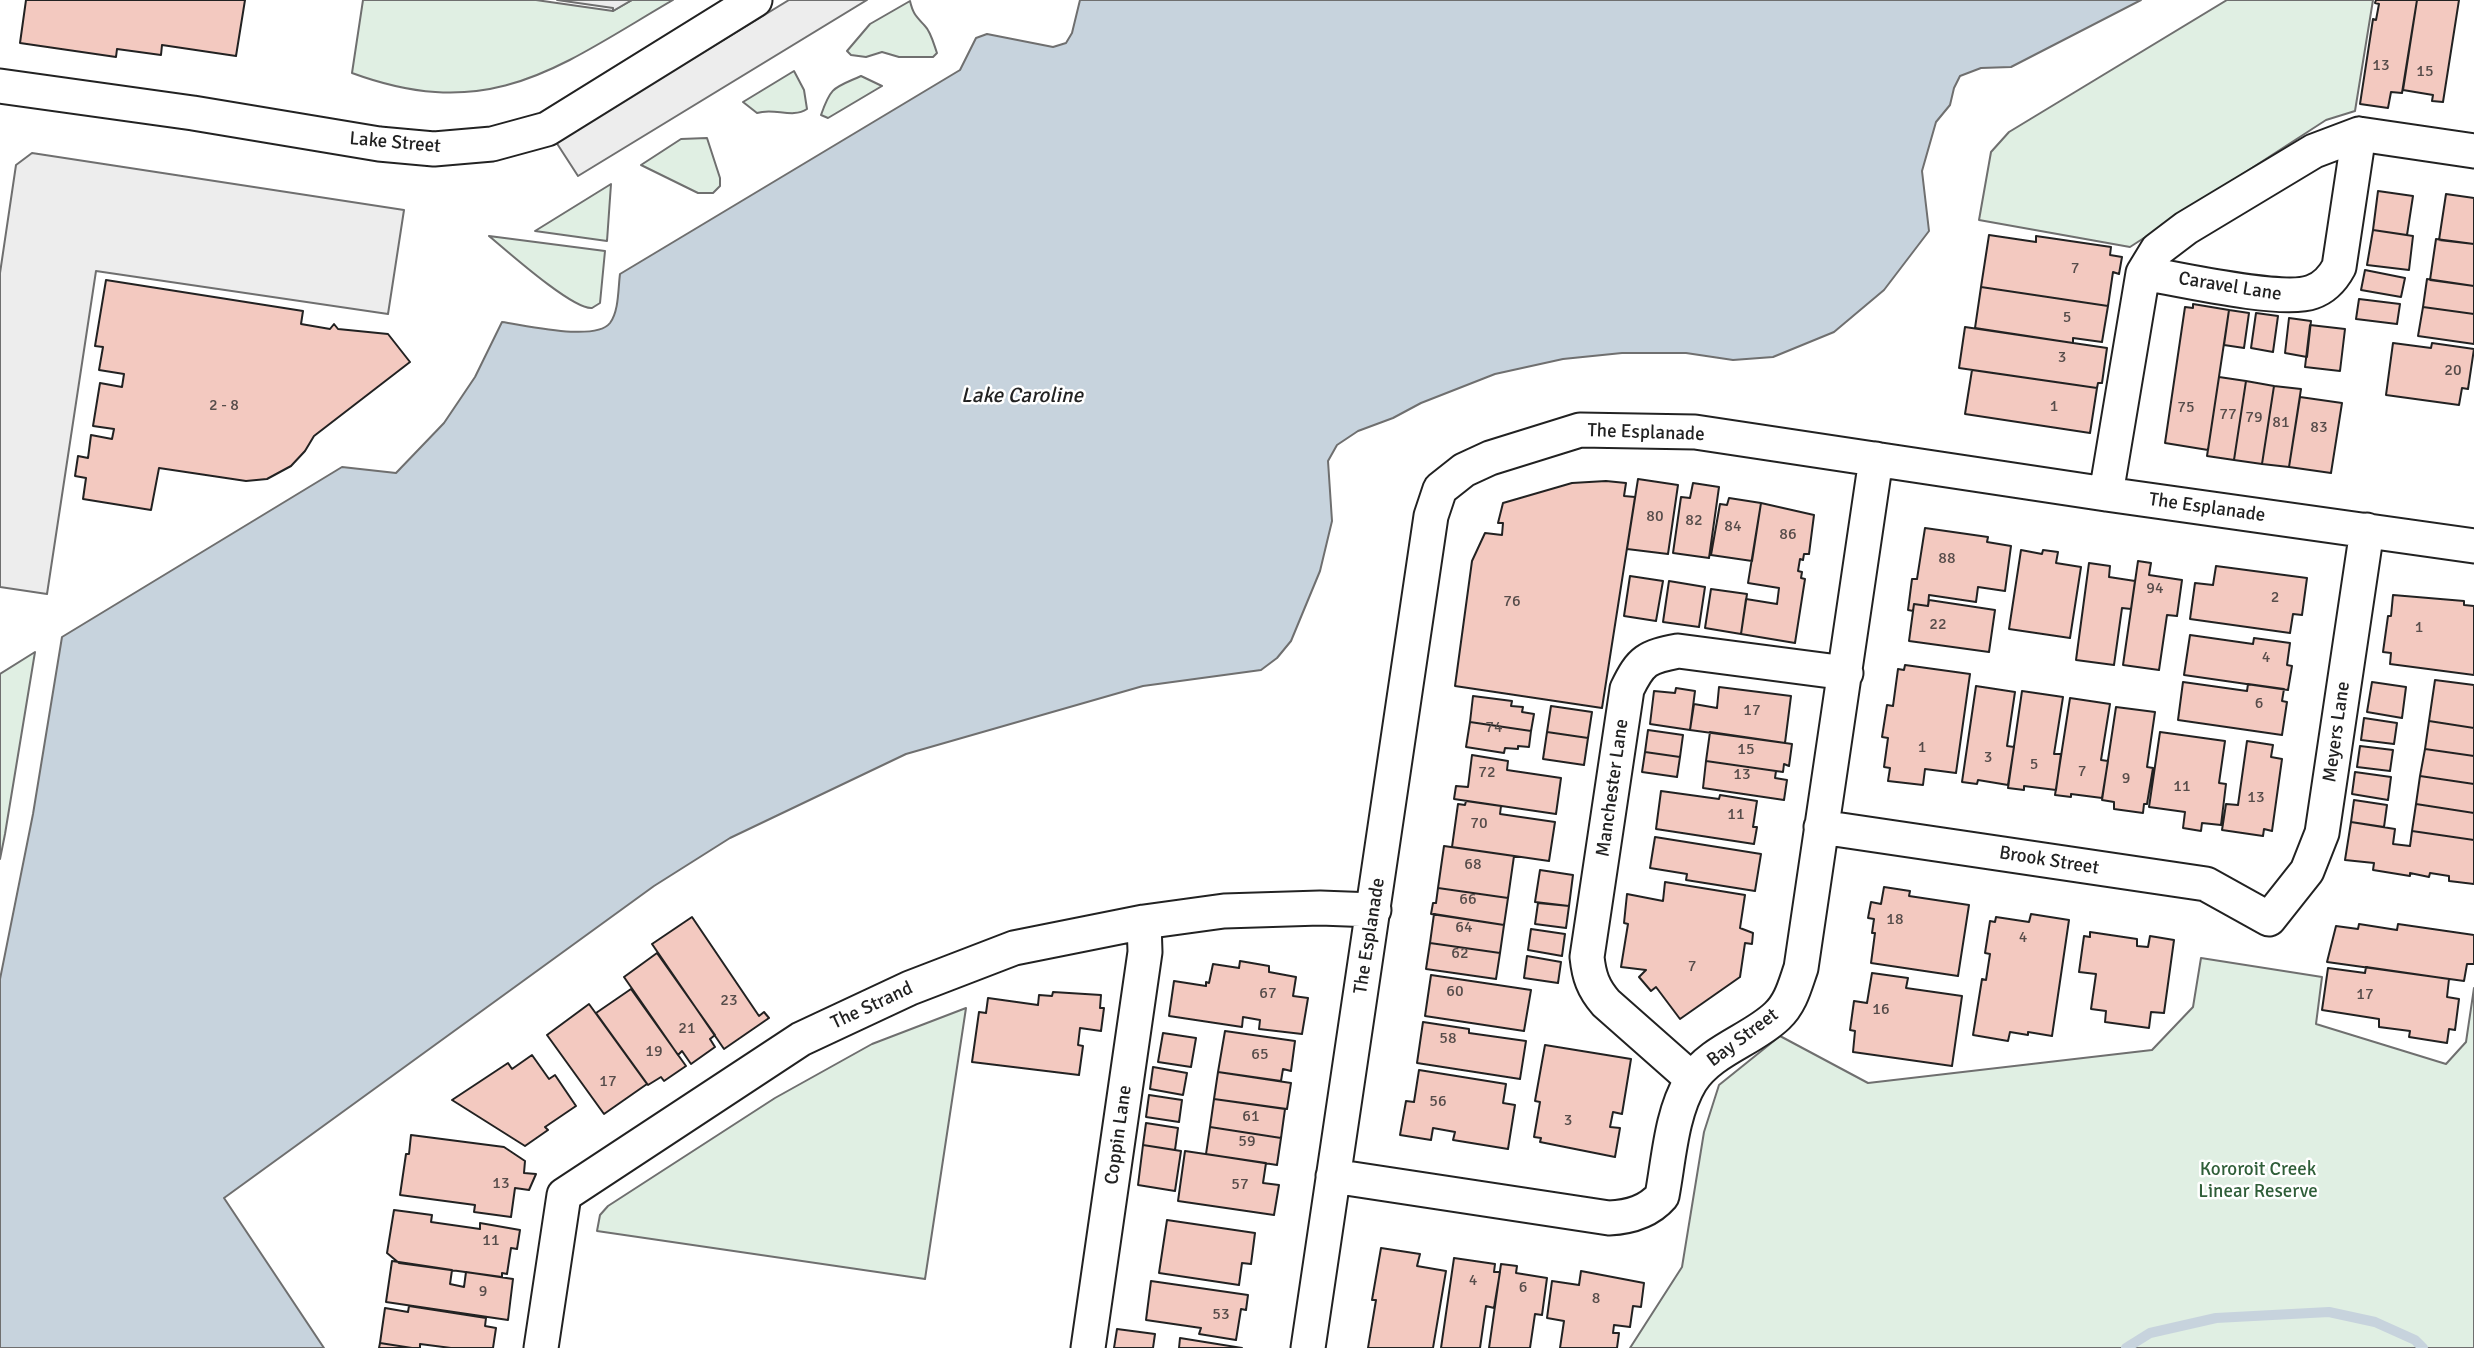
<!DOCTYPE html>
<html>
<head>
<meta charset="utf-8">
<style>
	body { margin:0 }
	canvas { display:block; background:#fff }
</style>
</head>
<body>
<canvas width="2474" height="1348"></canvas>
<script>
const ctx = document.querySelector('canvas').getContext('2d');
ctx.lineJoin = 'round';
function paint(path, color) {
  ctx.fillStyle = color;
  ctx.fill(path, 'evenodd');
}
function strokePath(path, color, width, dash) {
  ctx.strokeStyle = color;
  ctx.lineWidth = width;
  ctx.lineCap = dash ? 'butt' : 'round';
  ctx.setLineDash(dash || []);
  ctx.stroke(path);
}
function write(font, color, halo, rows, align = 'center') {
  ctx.font = font + ' Signika,sans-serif';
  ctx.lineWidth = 5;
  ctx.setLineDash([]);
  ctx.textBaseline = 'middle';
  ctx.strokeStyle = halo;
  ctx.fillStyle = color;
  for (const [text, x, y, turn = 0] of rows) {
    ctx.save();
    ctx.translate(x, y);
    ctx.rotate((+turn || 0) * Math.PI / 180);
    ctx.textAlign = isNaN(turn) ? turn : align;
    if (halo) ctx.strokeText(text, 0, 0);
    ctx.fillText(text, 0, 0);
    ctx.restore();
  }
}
const green = new Path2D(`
	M 363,0 L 536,0 L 613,11 L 632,0 L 673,0 C 558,67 491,124 352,73 Z
	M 2227,0 L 2373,0 L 2355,111 L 2326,120 L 2130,247 L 1979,220 L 1991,152 L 2009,132 Z
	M 910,1 C 913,14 916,16 925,26 C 931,32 934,45 937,53 L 933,57 L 899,57 L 882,52 L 866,57 L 851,55 L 847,51 L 870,24 Z
	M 794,71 L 804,90 L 807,109 C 792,119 774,107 757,113 L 743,102 Z
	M 861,76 L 882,86 L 828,118 L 821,115 C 831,86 834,88 861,76 Z
	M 707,138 L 720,178 L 720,186 L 713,193 L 698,193 L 641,165 L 681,139 Z
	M 611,184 L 607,241 L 535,231 Z
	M 489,236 L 605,251 L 600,303 L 592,308 C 573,310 507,251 489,236 Z
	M 35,652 L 5,834 L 0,859 L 0,674 Z
	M 2201,958 L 2322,977 L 2316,1024 L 2446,1064 L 2466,1042 L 2474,988 L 2474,1348 L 1630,1348 L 1682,1267 L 1704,1132 L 1719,1085 L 1780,1036 L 1868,1083 L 2152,1050 L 2193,1007 Z
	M 966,1008 L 925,1279 L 597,1231 L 600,1215 L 608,1206 L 775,1098 L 872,1044 Z`);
const parking = new Path2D(`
	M 557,0 L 632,0 L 613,11 L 613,8 Z
	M 789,0 L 867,0 L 578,176 L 556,142 Z
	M 32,153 L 404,210 L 388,314 L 96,271 L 47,594 L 0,587 L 0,273 L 16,165 Z`);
const water = new Path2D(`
	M 1080,0 L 2141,0 L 2011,67 L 1981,68 L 1960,76 L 1954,88 L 1950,105 L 1936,122 L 1922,171 L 1929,231 L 1884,290 L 1834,332 L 1773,357 L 1733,360 L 1686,353 L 1622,353 L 1563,359 L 1495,374 L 1421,403 L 1393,418 L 1358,431 L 1337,445 L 1328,461 L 1332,521 L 1320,571 L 1291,641 L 1277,658 L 1261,670 L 1143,686 L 906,754 L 730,838 L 654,886 L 224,1198 L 324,1348 L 0,1348 L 0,979 L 33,814 L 62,637 L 342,467 L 396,473 L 444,423 L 475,377 L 502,322 C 525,325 595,342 610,323 C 619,311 618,289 620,274 L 960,70 L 976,38 L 987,34 L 1053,47 L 1066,43 L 1072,33 Z`);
const stream = new Path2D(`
	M 2126,1348 L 2150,1333 L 2216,1318 L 2329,1312 L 2375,1322 L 2415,1340 L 2423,1348`);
const building = new Path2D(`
	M 26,0 L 245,0 L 236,56 L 162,45 L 161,55 L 117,49 L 116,57 L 20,43 Z
	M 2376,0 L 2417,0 L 2402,93 L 2391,92 L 2388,108 L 2360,104 L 2373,19 L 2376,20 L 2379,4 L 2375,3 Z
	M 2417,0 L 2459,0 L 2443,102 L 2432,101 L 2433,95 L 2403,90 Z
	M 2378,191 L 2413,196 L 2407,235 L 2373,230 Z
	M 2446,194 L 2474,198 L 2474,244 L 2439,240 Z
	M 2373,230 L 2413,236 L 2409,270 L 2367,265 Z
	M 1989,235 L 2036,242 L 2036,236 L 2111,247 L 2110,255 L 2122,257 L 2119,274 L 2113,272 L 2108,306 L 1981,287 Z
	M 2436,239 L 2474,244 L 2474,286 L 2430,280 Z
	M 2365,270 L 2405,278 L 2401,297 L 2361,290 Z
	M 2427,279 L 2474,286 L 2474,314 L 2423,307 Z
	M 106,280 L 303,311 L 301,324 L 330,329 L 334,324 L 338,329 L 388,334 L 410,362 L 314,436 L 305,451 L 291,466 L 267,479 L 246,481 L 159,468 L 151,510 L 83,499 L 86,478 L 75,476 L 78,456 L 88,458 L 91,435 L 112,439 L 114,429 L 93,426 L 100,383 L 122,387 L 124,374 L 99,370 L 103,347 L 95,346 Z
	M 1981,287 L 2108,306 L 2102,342 L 2073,338 L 2073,343 L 1975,328 Z
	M 2359,299 L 2400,304 L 2397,324 L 2356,319 Z
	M 2193,304 L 2229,310 L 2208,450 L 2165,443 L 2185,307 L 2193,308 Z
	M 2423,307 L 2474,314 L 2474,344 L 2418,336 Z
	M 2229,310 L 2249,313 L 2244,348 L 2224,345 Z
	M 2256,313 L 2278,316 L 2273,352 L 2251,348 Z
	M 2289,318 L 2311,321 L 2307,357 L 2285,353 Z
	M 2310,325 L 2345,329 L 2340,371 L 2305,367 Z
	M 1965,327 L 2107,348 L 2102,383 L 2098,383 L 2097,388 L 1959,368 Z
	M 2393,343 L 2431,348 L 2432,343 L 2474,349 L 2468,389 L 2462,388 L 2459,405 L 2386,395 Z
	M 1972,370 L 2097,388 L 2090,433 L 1965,414 Z
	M 2219,377 L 2246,381 L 2234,460 L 2207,456 Z
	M 2246,381 L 2274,386 L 2262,464 L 2234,460 Z
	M 2274,386 L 2301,389 L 2289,467 L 2262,464 Z
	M 2300,397 L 2342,403 L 2331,473 L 2289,467 Z
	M 1638,479 L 1678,485 L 1668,554 L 1627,549 Z
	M 1606,481 L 1626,483 L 1624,496 L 1635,497 L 1602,708 L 1455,686 L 1472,561 L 1485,533 L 1502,535 L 1503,523 L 1498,523 L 1503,503 L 1572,483 Z
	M 1693,483 L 1719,487 L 1709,558 L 1673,553 L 1681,497 L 1690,498 Z
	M 1729,498 L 1761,503 L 1752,561 L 1711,555 L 1720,504 L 1727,505 Z
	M 1761,503 L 1814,515 L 1809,554 L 1804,554 L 1803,560 L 1800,559 L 1798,571 L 1802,572 L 1801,578 L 1805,579 L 1795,643 L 1741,634 L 1746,599 L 1777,604 L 1779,588 L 1748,583 Z
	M 1925,528 L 1988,537 L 1987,542 L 2011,546 L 2005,591 L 1978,587 L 1976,602 L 1929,595 L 1928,606 L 1914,604 L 1913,611 L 1908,610 L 1912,579 L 1917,579 Z
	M 2021,550 L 2042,554 L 2043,550 L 2058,552 L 2056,563 L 2081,567 L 2070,638 L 2009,629 Z
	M 2138,561 L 2151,563 L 2149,575 L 2182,580 L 2177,616 L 2167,615 L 2159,670 L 2123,665 Z
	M 2089,563 L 2110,566 L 2109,577 L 2135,581 L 2131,609 L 2122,608 L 2114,665 L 2076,660 Z
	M 2216,566 L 2307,578 L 2302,615 L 2293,614 L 2290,633 L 2190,619 L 2195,583 L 2213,585 Z
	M 1630,576 L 1663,581 L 1656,621 L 1624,616 Z
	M 1669,581 L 1705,587 L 1699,627 L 1663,622 Z
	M 1711,589 L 1747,594 L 1741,634 L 1705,628 Z
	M 2393,595 L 2464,601 L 2464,605 L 2474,606 L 2474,675 L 2390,664 L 2391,653 L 2383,652 L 2388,616 L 2391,616 Z
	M 1929,600 L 1995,610 L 1989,652 L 1909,641 L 1914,604 L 1928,606 Z
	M 2190,635 L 2253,644 L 2254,638 L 2290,643 L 2287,665 L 2292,666 L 2288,690 L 2184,675 Z
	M 1905,665 L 1970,674 L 1956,773 L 1925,769 L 1923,785 L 1888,781 L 1890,768 L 1884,767 L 1888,738 L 1882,737 L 1887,705 L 1893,706 L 1898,669 L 1904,670 Z
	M 2435,680 L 2474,685 L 2474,728 L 2429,721 Z
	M 2183,682 L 2247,691 L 2248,684 L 2284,689 L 2282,701 L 2287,702 L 2282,735 L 2178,720 Z
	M 2372,682 L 2406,687 L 2402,718 L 2367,712 Z
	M 1976,686 L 2015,692 L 2007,746 L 2014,747 L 2008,785 L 1978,780 L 1977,784 L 1962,782 Z
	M 1719,687 L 1791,696 L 1785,743 L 1690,730 L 1694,704 L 1717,708 Z
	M 1676,688 L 1695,691 L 1690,730 L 1650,724 L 1654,691 L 1675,693 Z
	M 2022,691 L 2063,697 L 2054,754 L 2061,754 L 2056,790 L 2024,786 L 2024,790 L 2008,788 Z
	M 1473,696 L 1512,701 L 1511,706 L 1523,707 L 1522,712 L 1534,714 L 1531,731 L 1470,722 Z
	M 2070,698 L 2110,704 L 2101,760 L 2108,761 L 2102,798 L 2071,794 L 2071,797 L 2055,795 Z
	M 1551,706 L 1592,712 L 1588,738 L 1547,732 Z
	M 2116,707 L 2155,712 L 2147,767 L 2153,768 L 2147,804 L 2144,804 L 2143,813 L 2114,809 L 2114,802 L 2102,800 Z
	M 2364,718 L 2397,723 L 2394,744 L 2361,740 Z
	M 2429,721 L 2474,728 L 2474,756 L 2425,749 Z
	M 1470,722 L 1531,731 L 1529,747 L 1518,746 L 1518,749 L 1505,748 L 1504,753 L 1466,747 Z
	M 1648,730 L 1683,735 L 1680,757 L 1645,752 Z
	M 1547,732 L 1588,738 L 1584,765 L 1543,759 Z
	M 1710,732 L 1792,744 L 1789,766 L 1784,764 L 1783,772 L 1706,761 Z
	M 2160,732 L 2225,741 L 2219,783 L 2226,784 L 2221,825 L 2202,823 L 2201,831 L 2183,828 L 2185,812 L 2149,807 Z
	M 2247,741 L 2273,745 L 2271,757 L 2282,759 L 2272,831 L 2264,829 L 2263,836 L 2222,830 L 2226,804 L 2238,805 Z
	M 2360,746 L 2393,750 L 2390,771 L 2357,767 Z
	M 2425,749 L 2474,756 L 2474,784 L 2420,776 Z
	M 1645,752 L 1680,757 L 1677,777 L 1642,772 Z
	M 1472,755 L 1508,761 L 1507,770 L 1561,778 L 1556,814 L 1454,799 L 1456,786 L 1468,787 Z
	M 1706,761 L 1776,771 L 1775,778 L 1787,780 L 1784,800 L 1703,788 Z
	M 2355,772 L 2391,777 L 2388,800 L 2352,794 Z
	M 2420,776 L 2474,784 L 2474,813 L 2416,804 Z
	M 1661,791 L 1719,799 L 1720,795 L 1757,801 L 1753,827 L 1757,827 L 1754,844 L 1656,829 Z
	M 2354,800 L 2387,805 L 2384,827 L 2351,822 Z
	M 1466,801 L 1501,806 L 1500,814 L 1555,822 L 1549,861 L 1452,847 L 1458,804 L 1465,805 Z
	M 2416,804 L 2474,813 L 2474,840 L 2412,831 Z
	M 2351,822 L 2395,829 L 2393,844 L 2410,846 L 2412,831 L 2474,840 L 2474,884 L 2449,881 L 2449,876 L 2430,873 L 2429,877 L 2410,873 L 2410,876 L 2373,870 L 2374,863 L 2345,860 Z
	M 1655,837 L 1761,854 L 1755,891 L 1686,880 L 1687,874 L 1650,868 Z
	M 1444,846 L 1514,856 L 1508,898 L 1438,888 Z
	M 1540,870 L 1573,875 L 1569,906 L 1535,902 Z
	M 1665,882 L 1745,895 L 1740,928 L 1753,933 L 1752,944 L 1745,943 L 1740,977 L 1680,1019 L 1656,987 L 1651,991 L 1639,977 L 1646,970 L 1621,967 L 1628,924 L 1624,923 L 1627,894 L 1663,901 Z
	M 1884,887 L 1910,891 L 1909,896 L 1969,905 L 1958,976 L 1871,963 L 1875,933 L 1872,933 L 1874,919 L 1868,918 L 1871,902 L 1881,904 Z
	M 1438,888 L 1508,898 L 1504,925 L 1431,914 L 1433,903 L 1436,903 Z
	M 1538,903 L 1569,906 L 1566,928 L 1535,924 Z
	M 1434,914 L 1504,925 L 1500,953 L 1430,943 Z
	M 2031,914 L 2069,920 L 2052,1036 L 2028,1032 L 2028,1035 L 2010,1032 L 2008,1041 L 1973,1035 L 1982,979 L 1986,980 L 1990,954 L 1985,953 L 1990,921 L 1995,922 L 1996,917 L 2029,922 Z
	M 692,917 L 759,1016 L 764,1012 L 769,1018 L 724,1049 L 652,944 Z
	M 2359,924 L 2397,930 L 2398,924 L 2474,935 L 2474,964 L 2467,964 L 2464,981 L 2327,962 L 2336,926 L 2358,929 Z
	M 1531,929 L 1565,934 L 1562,956 L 1528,950 Z
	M 2090,932 L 2137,939 L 2137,946 L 2148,947 L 2150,936 L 2174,940 L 2164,1013 L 2151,1012 L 2149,1028 L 2105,1022 L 2106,1011 L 2091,1009 L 2096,974 L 2079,972 L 2084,936 L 2090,937 Z
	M 1430,943 L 1500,953 L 1496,979 L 1426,969 Z
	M 657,953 L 715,1035 L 710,1039 L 715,1047 L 691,1064 L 682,1051 L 678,1055 L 624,977 Z
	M 1527,956 L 1561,962 L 1558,983 L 1524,978 Z
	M 1240,961 L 1269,966 L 1269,972 L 1296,977 L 1293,996 L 1308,998 L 1302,1034 L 1259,1029 L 1260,1020 L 1243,1017 L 1242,1027 L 1169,1016 L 1174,981 L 1206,986 L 1206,982 L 1209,983 L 1213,964 L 1239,968 Z
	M 2366,967 L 2449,979 L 2447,997 L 2459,999 L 2455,1030 L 2449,1029 L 2447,1043 L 2409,1037 L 2410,1031 L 2379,1027 L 2379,1019 L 2322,1010 L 2328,968 L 2365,973 Z
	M 1872,973 L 1908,978 L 1906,988 L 1962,996 L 1952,1066 L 1853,1052 L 1855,1031 L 1850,1030 L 1854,1001 L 1867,1003 Z
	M 1431,975 L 1531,990 L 1524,1031 L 1425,1016 Z
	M 631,989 L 686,1066 L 664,1081 L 661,1077 L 648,1085 L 596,1013 Z
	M 1053,992 L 1101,995 L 1100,1008 L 1104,1008 L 1101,1031 L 1080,1028 L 1078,1045 L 1083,1046 L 1079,1075 L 972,1062 L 979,1012 L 986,1013 L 988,998 L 1038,1005 L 1039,995 L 1052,996 Z
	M 589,1004 L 647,1084 L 604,1114 L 547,1035 Z
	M 1423,1022 L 1469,1029 L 1469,1033 L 1526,1041 L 1520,1079 L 1417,1063 Z
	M 1225,1031 L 1295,1041 L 1291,1071 L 1283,1069 L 1281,1081 L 1218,1072 Z
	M 1163,1033 L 1196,1038 L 1191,1067 L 1158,1062 Z
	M 1545,1045 L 1631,1059 L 1622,1114 L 1613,1112 L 1610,1127 L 1620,1128 L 1615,1157 L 1540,1142 L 1541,1138 L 1534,1137 L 1540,1102 L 1535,1101 Z
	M 532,1055 L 549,1079 L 555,1075 L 576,1106 L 545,1127 L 548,1130 L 525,1146 L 452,1100 L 508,1063 L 512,1069 Z
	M 1153,1067 L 1187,1073 L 1183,1095 L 1150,1089 Z
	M 1419,1070 L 1506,1084 L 1503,1103 L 1515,1105 L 1508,1149 L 1453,1140 L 1455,1132 L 1433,1128 L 1431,1140 L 1400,1135 L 1406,1101 L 1414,1102 Z
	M 1218,1072 L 1291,1083 L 1287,1109 L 1214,1099 Z
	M 1149,1095 L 1182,1100 L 1179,1122 L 1146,1117 Z
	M 1214,1099 L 1285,1109 L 1281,1138 L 1210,1127 Z
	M 1146,1123 L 1178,1128 L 1175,1150 L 1143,1145 Z
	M 1210,1127 L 1281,1138 L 1277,1165 L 1206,1154 Z
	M 411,1135 L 504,1147 L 525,1161 L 524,1173 L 536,1174 L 529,1190 L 515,1188 L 511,1217 L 474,1212 L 475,1205 L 400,1195 L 406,1154 L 409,1154 Z
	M 1143,1145 L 1181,1151 L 1175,1191 L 1138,1185 Z
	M 1185,1151 L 1266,1163 L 1263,1183 L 1279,1185 L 1274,1215 L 1178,1201 Z
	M 394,1210 L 432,1215 L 431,1222 L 480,1229 L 480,1223 L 520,1230 L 517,1249 L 511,1248 L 507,1274 L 502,1273 L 502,1277 L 399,1263 L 387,1253 Z
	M 1167,1220 L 1255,1233 L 1251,1264 L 1242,1263 L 1239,1285 L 1159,1273 Z
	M 1381,1248 L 1420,1254 L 1417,1266 L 1446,1271 L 1433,1348 L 1368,1348 L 1376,1300 L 1372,1300 Z
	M 1454,1258 L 1495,1264 L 1494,1272 L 1500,1272 L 1494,1308 L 1486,1306 L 1480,1348 L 1441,1348 Z
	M 392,1261 L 452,1270 L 450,1284 L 464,1287 L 466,1272 L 513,1279 L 508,1320 L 386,1302 Z
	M 1501,1264 L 1517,1266 L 1516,1273 L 1547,1278 L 1542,1315 L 1535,1314 L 1530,1348 L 1489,1348 Z
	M 1581,1271 L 1644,1283 L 1641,1307 L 1633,1306 L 1630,1327 L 1614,1325 L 1613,1333 L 1619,1333 L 1617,1348 L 1560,1348 L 1564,1321 L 1547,1318 L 1552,1281 L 1579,1285 Z
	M 1151,1281 L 1248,1295 L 1246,1310 L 1241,1309 L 1236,1340 L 1199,1334 L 1201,1328 L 1146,1320 Z
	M 409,1306 L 486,1318 L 485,1326 L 496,1328 L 493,1348 L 451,1348 L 420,1344 L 420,1348 L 412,1348 L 380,1343 L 385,1308 L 408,1312 Z
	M 1117,1329 L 1155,1334 L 1153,1348 L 1114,1348 Z
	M 1180,1338 L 1242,1348 L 1179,1348 Z
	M 380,1343 L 412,1348 L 379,1348 Z`);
const street = new Path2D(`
	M 0,86 L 193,113 L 379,144 L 434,149 L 492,144 L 547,129 L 755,0
	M 2143,273 C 2178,279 2283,303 2312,292 C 2324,288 2333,278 2339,267 L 2359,134
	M 2106,494 L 2143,273 L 2157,250 L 2186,228 L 2314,151 L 2359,134 L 2474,151
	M 1821,827 L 2206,884 L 2269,919 L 2307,871 L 2322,833 L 2367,530
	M 1692,1079 L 1606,1003 C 1593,988 1589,976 1587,957 L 1627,689 C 1641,660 1647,657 1678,651 L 1846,673
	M 1333,1176 L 1609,1218 C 1630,1217 1648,1212 1662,1196 C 1669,1159 1671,1114 1691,1081 C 1711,1050 1752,1040 1777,1016 C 1791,1003 1795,985 1801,968 L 1876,459
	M 541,1348 L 564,1195 L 801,1039 L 910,988 L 1014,948 L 1144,922 L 1224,911 L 1320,908 L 1374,910
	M 1088,1348 L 1145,952 L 1144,922
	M 1308,1348 L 1431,516 L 1440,489 L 1464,470 L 1490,458 L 1580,430 L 1695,432 L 2106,494 L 2474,546`);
const numberNames = [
	["13",2381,66],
	["15",2425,72],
	["7",2075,269],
	["5",2067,318],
	["3",2062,358],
	["20",2453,371],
	["2 - 8",224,406],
	["1",2054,407],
	["75",2186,408],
	["77",2228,415],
	["79",2254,418],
	["81",2281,423],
	["83",2319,428],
	["80",1655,517],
	["82",1694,521],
	["84",1733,527],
	["86",1788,535],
	["88",1947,559],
	["94",2155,589],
	["2",2275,598],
	["76",1512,602],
	["22",1938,625],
	["1",2419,628],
	["4",2266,658],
	["6",2259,704],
	["17",1752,711],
	["74",1494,728],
	["1",1922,748],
	["15",1746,750],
	["3",1988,758],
	["5",2034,765],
	["7",2082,772],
	["72",1487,773],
	["13",1742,775],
	["9",2126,779],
	["11",2182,787],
	["13",2256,798],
	["11",1736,815],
	["70",1479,824],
	["68",1473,865],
	["66",1468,900],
	["18",1895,920],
	["64",1464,928],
	["4",2023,938],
	["62",1460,954],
	["7",1692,967],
	["60",1455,992],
	["67",1268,994],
	["17",2365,995],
	["23",729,1001],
	["16",1881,1010],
	["21",687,1029],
	["58",1448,1039],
	["19",654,1052],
	["65",1260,1055],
	["17",608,1082],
	["56",1438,1102],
	["61",1251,1117],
	["3",1568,1121],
	["59",1247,1142],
	["13",501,1184],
	["57",1240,1185],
	["11",491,1241],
	["4",1473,1281],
	["6",1523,1288],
	["9",483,1292],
	["8",1596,1299],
	["53",1221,1315]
];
const streetNames = [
	["Lake Street",395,143,5],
	["Caravel Lane",2230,287,9],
	["The Esplanade",1646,433,2],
	["The Esplanade",2207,508,8],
	["Meyers Lane",2337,732,-82],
	["Manchester Lane",1613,788,-82],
	["Brook Street",2049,861,9],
	["The Esplanade",1370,936,-81],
	["The Strand",872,1006,-25],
	["Bay Street",1743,1038,-37],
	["Coppin Lane",1119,1135,-82]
];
const parkNames = [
	["Kororoit Creek",2258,1170],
	["Linear Reserve",2258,1192]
];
const waterNames = [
	["Lake Caroline",1022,396]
];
paint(green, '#e0efe3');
strokePath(green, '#6f6f6f', 2);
paint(parking, '#ededed');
strokePath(parking, '#6f6f6f', 2);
paint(water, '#c7d3dd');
strokePath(water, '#6f6f6f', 2);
strokePath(stream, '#c7d3dd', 10);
paint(building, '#f3c9c0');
strokePath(building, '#222', 2);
strokePath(street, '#222', 37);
strokePath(street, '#fff', 33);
write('16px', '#564c4a', null, numberNames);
write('19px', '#222', '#fff', streetNames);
write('19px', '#2f5e38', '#fff', parkNames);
write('italic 21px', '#222', '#fff', waterNames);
</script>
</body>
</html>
